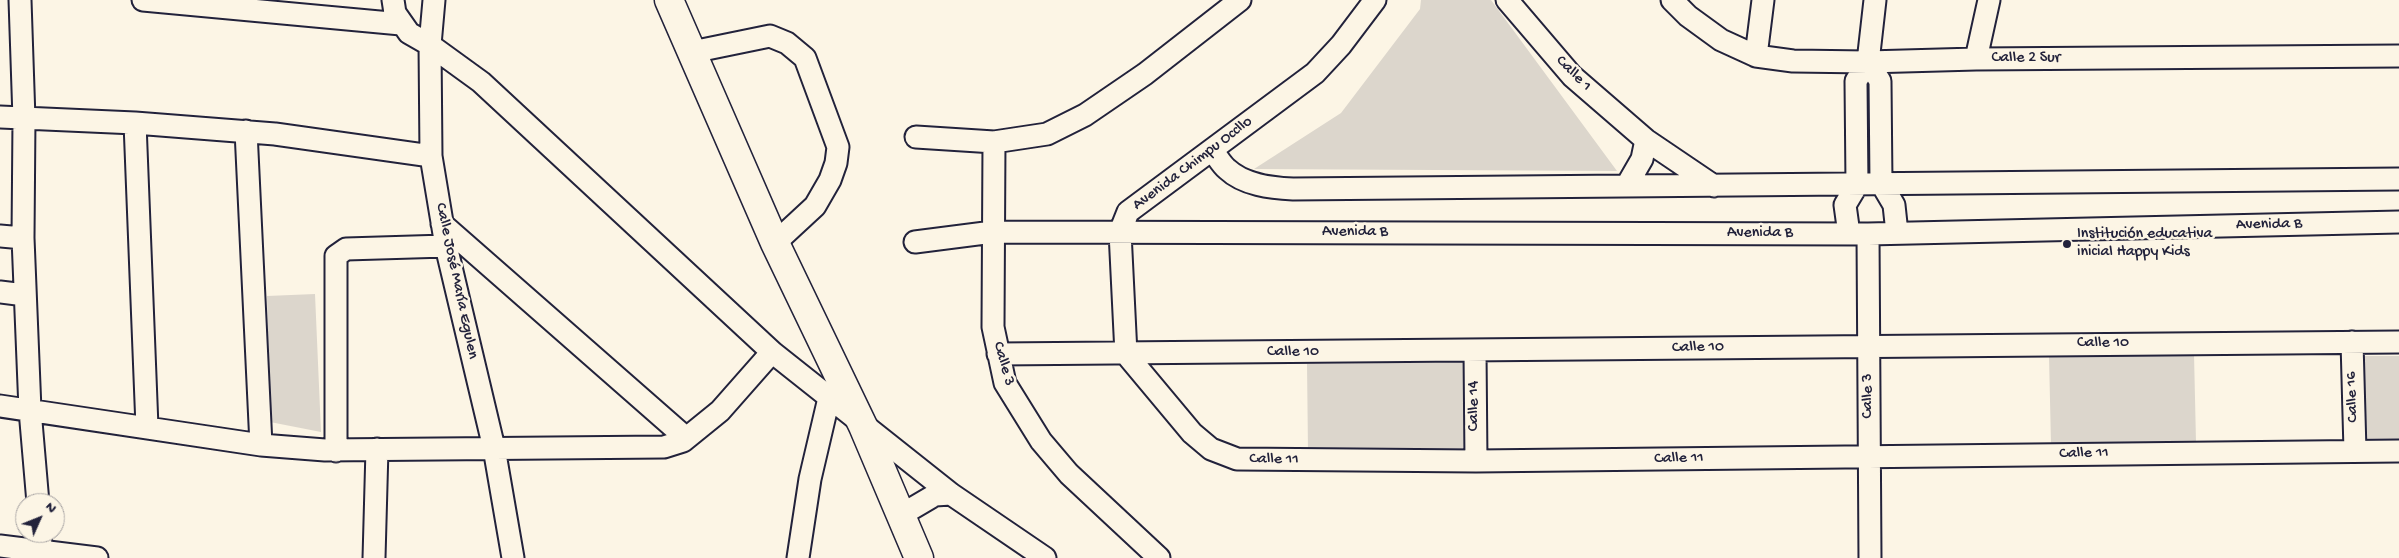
<!DOCTYPE html>
<html>
<head>
<meta charset="utf-8">
<style>
	body { margin:0 }
	#map { position:relative; width:2399px; height:558px; overflow:hidden; background:#fcf5e5; font-family:"Gochi Hand",sans-serif }
	canvas { display:block }
	.north { position:absolute; left:15px; top:493px; width:50px; height:50px; box-sizing:border-box; background:#fcf5e5; border:1px solid #a5a1a1; border-radius:50%; rotate:46deg; font-size:14px; font-weight:700; line-height:20px; text-align:center; color:#22223b }
	.north::after { content:''; display:block; margin:auto; width:18px; height:22px; background:#22223b; clip-path:polygon(50% 0,100% 100%,50% 72%,0 100%) }
</style>
</head>
<body>
<div id="map">
<canvas width="2399" height="558"></canvas>
<div class="north">N</div>
</div>
<script>
const ctx = document.querySelector('canvas').getContext('2d');
ctx.lineJoin = 'round';
function paint(path, color) {
  ctx.fillStyle = color;
  ctx.fill(path, 'evenodd');
}
function strokePath(path, color, width, dash) {
  ctx.strokeStyle = color;
  ctx.lineWidth = width;
  ctx.lineCap = dash ? 'butt' : 'round';
  ctx.setLineDash(dash || []);
  ctx.stroke(path);
}
function write(font, color, halo, rows, align = 'center') {
  ctx.font = font + ' "Gochi Hand",sans-serif';
  ctx.lineWidth = 5;
  ctx.setLineDash([]);
  ctx.textBaseline = 'middle';
  ctx.strokeStyle = halo;
  ctx.fillStyle = color;
  for (const [text, x, y, turn = 0] of rows) {
    ctx.save();
    ctx.translate(x, y);
    ctx.rotate((+turn || 0) * Math.PI / 180);
    ctx.textAlign = isNaN(turn) ? turn : align;
    if (halo) ctx.strokeText(text, 0, 0);
    ctx.fillText(text, 0, 0);
    ctx.restore();
  }
}
const green = new Path2D(`
	M 1421,0 L 1491,0 L 1617,171 L 1254,169 L 1341,113 L 1420,9 Z
	M 315,294 L 321,432 L 270,422 L 267,296 Z
	M 2194,354 L 2196,442 L 2051,444 L 2049,357 Z
	M 2362,356 L 2399,356 L 2399,443 L 2364,444 Z
	M 1463,362 L 1465,449 L 1308,451 L 1307,364 Z`);
const street = new Path2D(`
	M 20,0 L 24,119 L 23,238 L 30,410 L 38,503
	M 143,0 L 401,24
	M 393,0 L 395,13 L 409,33 L 430,45 L 481,82 L 772,352 L 951,494 L 1045,558
	M 434,0 L 430,45 L 431,156 L 446,246 L 494,448 L 513,558
	M 1375,0 L 1341,45 L 1315,73 L 1128,212 L 1120,232 L 1126,354 L 1192,433 L 1211,449 L 1237,459 L 1476,461 L 2399,451
	M 1507,0 L 1572,76 L 1646,140 L 1714,186
	M 1672,0 L 1688,16 L 1721,40 L 1756,56 L 1793,61 L 1868,62 L 1976,59 L 2399,56
	M 692,52 L 770,36 L 787,43 L 805,58 L 838,147 L 836,163 L 830,180 L 815,206 L 775,243
	M 1756,56 L 1763,0
	M 1976,59 L 1989,0
	M 1868,62 L 1880,81 L 1881,183 L 1894,205 L 1897,233
	M 0,117 L 135,123 L 275,134 L 431,156
	M 135,123 L 147,427
	M 246,131 L 261,445
	M 916,137 L 994,142 L 1047,134 L 1085,115 L 1145,74 L 1240,0
	M 994,142 L 993,327 L 1005,383 L 1041,441 L 1069,474 L 1159,558
	M 1212,150 C 1217,156 1221,164 1227,169 C 1244,185 1271,188 1293,189 L 2399,179
	M 1627,185 L 1642,159 L 1646,140
	M 442,224 L 686,438
	M 1849,234 L 1845,205 L 1857,185 L 1856,81 L 1868,62 L 1875,0
	M 1868,234 L 1870,558
	M 0,236 L 23,238
	M 915,242 L 993,232 L 1868,234 L 2399,222
	M 0,292 L 25,295
	M 2352,342 L 2355,451
	M 1475,351 L 1476,461
	M 998,354 L 2399,342
	M 0,406 L 261,445 L 325,450 L 664,447 L 683,441 L 720,411 L 772,352
	M 336,451 L 336,256 L 346,249 L 446,246
	M 901,515 L 935,495 L 951,494
	M 40,533 L 42,558
	M 0,546 L 97,558
	M 374,558 L 377,449
	M 798,558 L 810,479 L 829,398`);
const secondary = new Path2D(`
	M 669,0 L 775,243 L 863,426 L 919,558`);
const markers = [
	[2067,244,5,"#22223b"]
];
const streetNames = [
	["Calle 2 Sur",2026,59],
	["Calle 1",1573,74,45],
	["Avenida Chimpu Occllo",1193,164,-37],
	["Avenida B",2269,225,-1],
	["Avenida B",1355,233],
	["Avenida B",1760,234],
	["Calle José María Egulen",456,281,78],
	["Calle 10",2103,344],
	["Calle 10",1698,348,-1],
	["Calle 10",1293,353],
	["Calle 3",1003,364,74],
	["Calle 3",1869,396,-90],
	["Calle 16",2353,397,-92],
	["Calle 14",1475,406,-90],
	["Calle 11",2084,454,-1],
	["Calle 11",1679,459,-1],
	["Calle 11",1274,460,1]
];
const poiNames = [
	["Institución educativa",2077,235],
	["inicial Happy Kids",2077,253]
];
paint(green, '#dcd6cc');
strokePath(street, '#22223b', 25);
strokePath(secondary, '#22223b', 31);
strokePath(street, '#fcf5e5', 21);
strokePath(secondary, '#fcf5e5', 28);
for (const [x, y, r, color] of markers) {
  const dot = new Path2D();
  dot.arc(x, y, r, 0, 2 * Math.PI);
  ctx.fillStyle = color;
  ctx.fill(dot);
  strokePath(dot, '#fcf5e5', 2);
}
write('16px', '#22223b', '#fcf5e5', streetNames);
write('16px', '#22223b', '#fcf5e5', poiNames, 'left');
</script>
</body>
</html>
